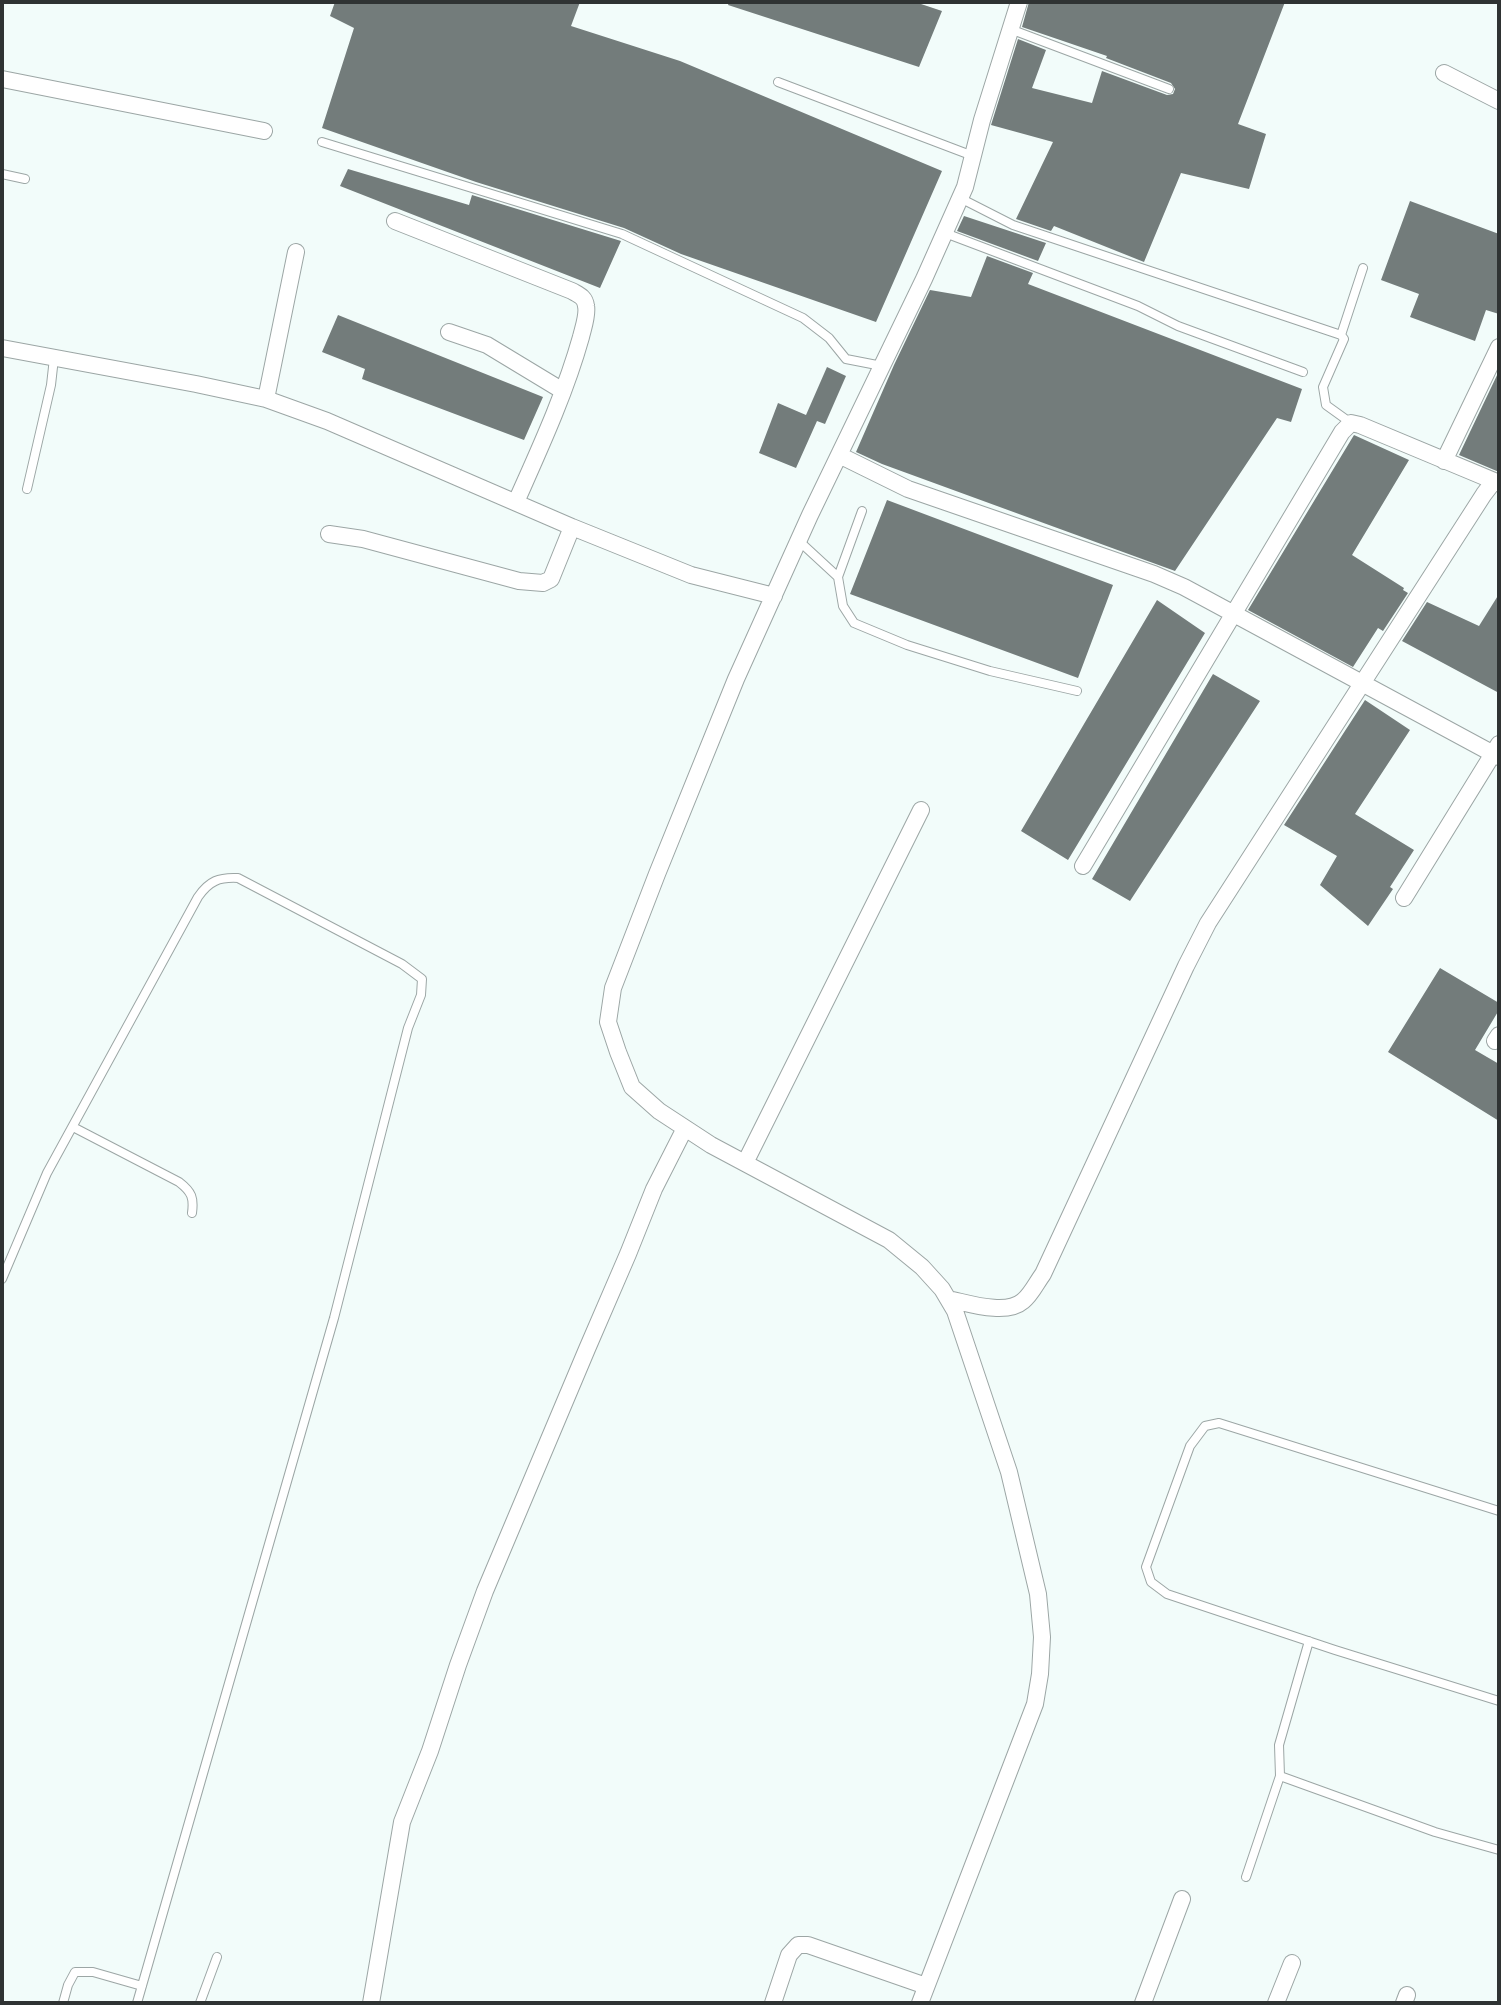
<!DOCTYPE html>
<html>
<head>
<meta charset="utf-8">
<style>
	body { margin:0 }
	#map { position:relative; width:1501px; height:2005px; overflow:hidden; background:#f2fcfa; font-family:"Space Grotesk",sans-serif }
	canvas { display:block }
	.frame { position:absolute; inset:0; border:4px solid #2f3333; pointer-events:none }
</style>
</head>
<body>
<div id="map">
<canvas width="1501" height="2005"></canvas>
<div class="frame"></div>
</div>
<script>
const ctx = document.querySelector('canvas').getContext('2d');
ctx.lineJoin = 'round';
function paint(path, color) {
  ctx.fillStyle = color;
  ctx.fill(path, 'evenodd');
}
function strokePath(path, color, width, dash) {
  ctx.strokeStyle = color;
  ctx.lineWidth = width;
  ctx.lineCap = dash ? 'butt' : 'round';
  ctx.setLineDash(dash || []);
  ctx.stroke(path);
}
const building = new Path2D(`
	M 335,2 L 580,2 L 571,26 L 680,61 L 942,171 L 876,322 L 681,254 L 624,228 L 476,182 L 322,128 L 354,28 L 330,16 Z
	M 729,2 L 915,2 L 942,11 L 919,67 L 728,5 Z
	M 1029,2 L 1285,2 L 1238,124 L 1266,134 L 1249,189 L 1181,173 L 1144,262 L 1054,226 L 1051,231 L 1016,219 L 1053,142 L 991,125 L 1018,39 L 1046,50 L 1032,88 L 1092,103 L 1102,71 L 1167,95 L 1173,94 L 1175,89 L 1171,83 L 1106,58 L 1107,56 L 1022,27 Z
	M 348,169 L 469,205 L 472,195 L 621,241 L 600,288 L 340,186 Z
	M 1410,201 L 1499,234 L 1499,314 L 1486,310 L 1475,341 L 1410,317 L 1419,294 L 1381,280 Z
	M 964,216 L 1046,243 L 1038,261 L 957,231 Z
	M 987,256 L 1033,273 L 1028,284 L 1302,389 L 1291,422 L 1277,418 L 1175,571 L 882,464 L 856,452 L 894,365 L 930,290 L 971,297 Z
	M 338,315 L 543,397 L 524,440 L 362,379 L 365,369 L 322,352 Z
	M 827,367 L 846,376 L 825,424 L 817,421 L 796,468 L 759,453 L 778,403 L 806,415 Z
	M 1499,371 L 1499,472 L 1459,455 Z
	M 1354,435 L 1409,460 L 1352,555 L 1404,588 L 1403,590 L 1408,593 L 1383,631 L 1378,628 L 1353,667 L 1248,610 Z
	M 887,500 L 1113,585 L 1078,678 L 850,594 Z
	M 1499,594 L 1499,693 L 1402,641 L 1427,602 L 1479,626 Z
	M 1157,600 L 1205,633 L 1068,860 L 1021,831 Z
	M 1213,674 L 1260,701 L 1130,901 L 1092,879 Z
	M 1365,700 L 1410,730 L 1355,814 L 1414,850 L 1390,887 L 1393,889 L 1368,926 L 1320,885 L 1337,856 L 1284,825 Z
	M 1440,968 L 1499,1003 L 1499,1010 L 1475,1050 L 1499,1064 L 1499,1121 L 1388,1052 Z`);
const lane = new Path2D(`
	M 1010,29 L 1169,89
	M 778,82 L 973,156
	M 322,142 L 622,234 L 803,318 L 829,338 L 846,359 L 882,366
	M 2,174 L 25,179
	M 960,198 L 1013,225 L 1341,335 L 1344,339 L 1323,387 L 1326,405 L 1351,423
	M 945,233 L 1138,306 L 1178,326 L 1303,372
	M 1341,335 L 1363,268
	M 27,489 L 51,385 L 54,358
	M 799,541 L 838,577 L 843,606 L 854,623 L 907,645 L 990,671 L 1077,691
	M 838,577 L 862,511
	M 73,1127 L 179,1182 C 192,1192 194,1198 192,1213
	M 2,1279 L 47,1173 L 198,897 C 209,881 219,877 238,878 L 402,964 L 422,979 L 421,995 L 408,1028 L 334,1318 L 137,2003
	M 1499,1511 L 1219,1423 L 1205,1426 L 1190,1446 L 1146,1567 L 1151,1582 L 1167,1594 L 1335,1650 L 1499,1701
	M 1280,1776 L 1435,1832 L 1499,1850
	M 1246,1877 L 1280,1776 L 1279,1745 L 1309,1641
	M 63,2003 L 68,1985 L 75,1972 L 93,1972 L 142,1986
	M 200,2003 L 217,1957`);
const street = new Path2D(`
	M 1444,73 L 1499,101
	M 2,79 L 264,131
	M 395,221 L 572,291 C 579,295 585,297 586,306 C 588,315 583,328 581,337 C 565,394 540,448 516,502
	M 449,332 L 487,345 L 563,391
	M 2,348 L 196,384 L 266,399 L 327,421 L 572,527 L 691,575 L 774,596
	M 266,399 L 296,252
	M 839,455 L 908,489 L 1154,574 L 1184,587 L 1499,757
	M 1444,461 L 1499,347
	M 329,534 L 363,539 L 519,581 L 543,583 L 551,579 L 572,527
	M 1083,866 L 1342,432 L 1351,423 L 1360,425 L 1499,483
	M 1404,898 L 1499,744
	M 1495,1041 L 1499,1035
	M 745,1163 L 921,810
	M 948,1299 C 968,1303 1006,1316 1023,1301 C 1031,1295 1037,1282 1043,1274 L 1186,966 L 1208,923 L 1484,494 L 1494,481
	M 371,2003 L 402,1822 L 430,1751 L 458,1665 L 485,1591 L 587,1349 L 628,1254 L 654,1189 L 685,1128
	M 773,2003 L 789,1955 L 798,1945 L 808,1945 L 926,1986
	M 920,2003 L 1035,1704 L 1040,1674 L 1042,1637 L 1038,1594 L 1009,1472 L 955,1311 L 942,1289 L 922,1267 L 889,1240 L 711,1145 L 659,1111 L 632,1087 L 618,1052 L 608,1022 L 613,988 L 657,874 L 736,679 L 810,515 L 924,279 L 965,187 L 982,120 L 1019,2
	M 1143,2003 L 1182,1899
	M 1276,2003 L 1292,1963
	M 1404,2003 L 1407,1995`);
paint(building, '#737c7b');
strokePath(lane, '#9ca6a5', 10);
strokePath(street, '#9ca6a5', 18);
strokePath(lane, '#fff', 8);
strokePath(street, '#fff', 16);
</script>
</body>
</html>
